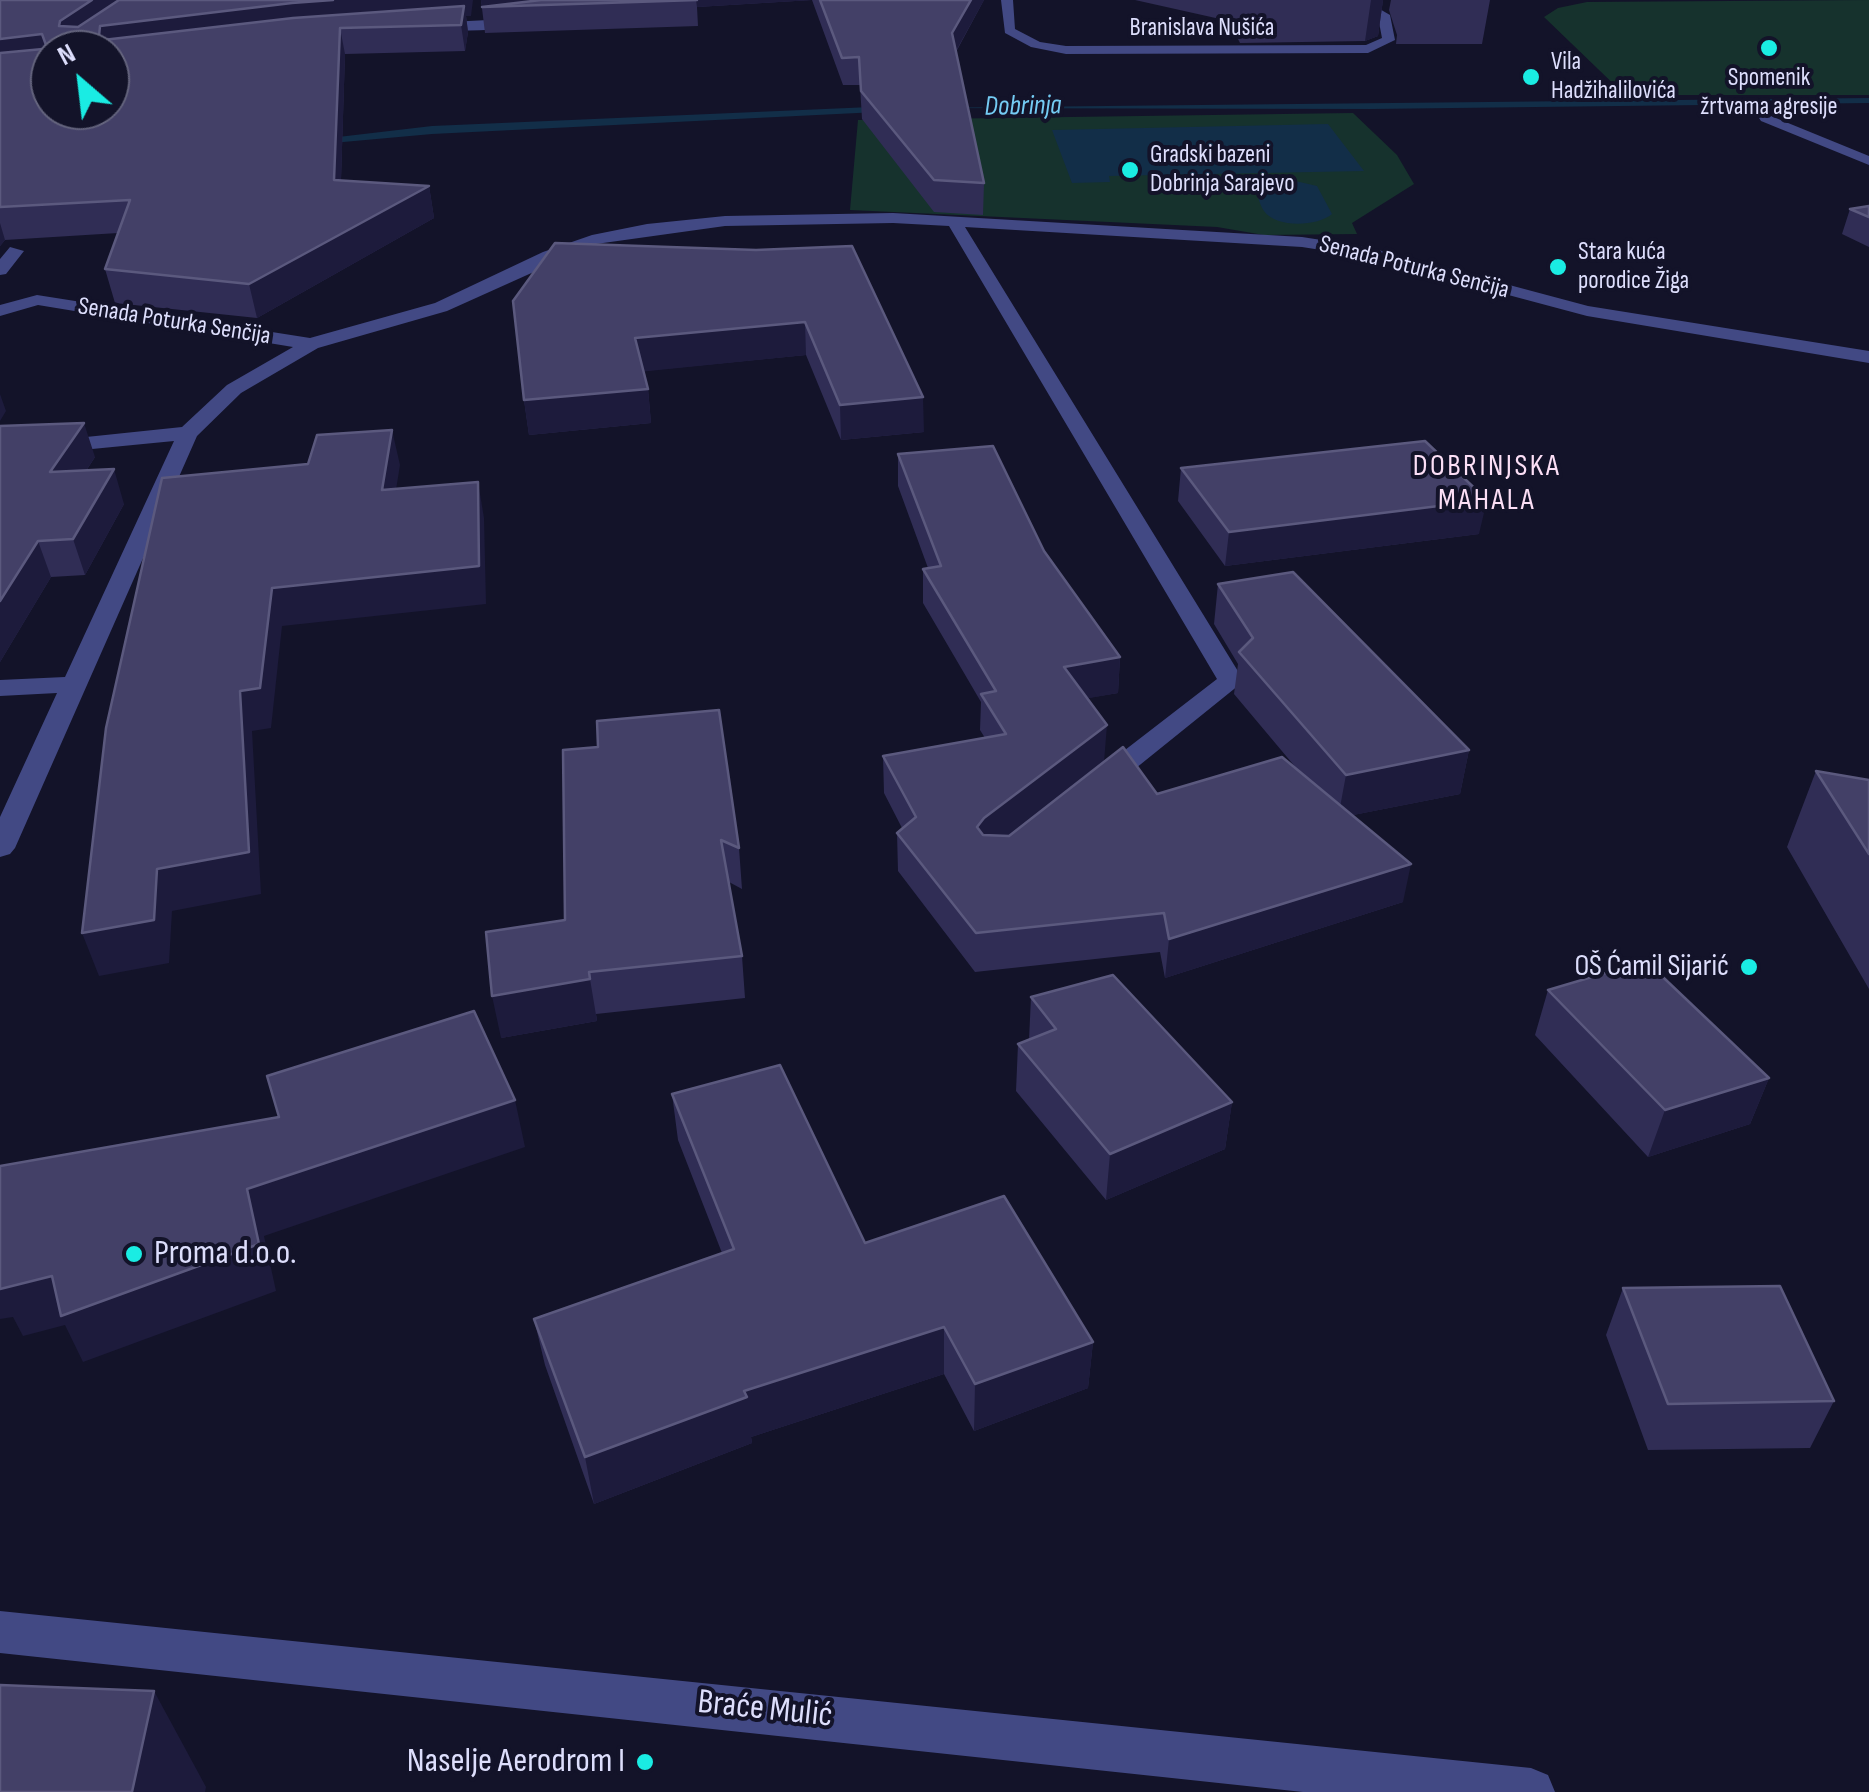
<!DOCTYPE html>
<html>
<head>
<meta charset="utf-8">
<style>
	body { margin:0 }
	#map { position:relative; width:1869px; height:1792px; overflow:hidden; background:#131329; font-family:"Sofia Sans Condensed",sans-serif }
	canvas { display:block }
	.north { position:absolute; left:30px; top:30px; width:100px; height:100px; box-sizing:border-box; background:#131329; border:2px solid #64647d; border-radius:50%; rotate:332deg; font-size:28px; font-weight:700; line-height:40px; text-align:center; color:#dddefc }
	.north::after { content:''; display:block; margin:auto; width:35px; height:45px; background:#1aece3; clip-path:polygon(50% 0,100% 100%,50% 72%,0 100%) }
</style>
</head>
<body>
<div id="map">
<canvas width="1869" height="1792"></canvas>
<div class="north">N</div>
</div>
<script>
const ctx = document.querySelector('canvas').getContext('2d');
ctx.lineJoin = 'round';
function paint(path, color) {
  ctx.fillStyle = color;
  ctx.fill(path, 'evenodd');
}
function strokePath(path, color, width, dash) {
  ctx.strokeStyle = color;
  ctx.lineWidth = width;
  ctx.lineCap = dash ? 'butt' : 'round';
  ctx.setLineDash(dash || []);
  ctx.stroke(path);
}
function write(font, color, halo, rows, align = 'center') {
  ctx.font = font + ' "Sofia Sans Condensed",sans-serif';
  ctx.lineWidth = 8;
  ctx.setLineDash([]);
  ctx.textBaseline = 'middle';
  ctx.strokeStyle = halo;
  ctx.fillStyle = color;
  for (const [text, x, y, turn = 0] of rows) {
    ctx.save();
    ctx.translate(x, y);
    ctx.rotate((+turn || 0) * Math.PI / 180);
    ctx.textAlign = isNaN(turn) ? turn : align;
    if (halo) ctx.strokeText(text, 0, 0);
    ctx.fillText(text, 0, 0);
    ctx.restore();
  }
}
const green = new Path2D(`
	M 1869,0 L 1869,95 L 1625,95 L 1544,17 L 1558,8 L 1587,2 Z
	M 1353,113 L 1397,155 L 1414,184 L 1352,223 L 1357,234 L 1264,235 L 1217,227 L 850,210 L 858,120 Z`);
const water = new Path2D(`
	M 1869,98 L 1869,103 L 1370,109 L 914,108 Z
	M 1328,124 L 1364,171 L 1109,176 L 1110,182 L 1072,183 L 1052,130 Z
	M 1270,180 L 1291,180 L 1317,186 L 1332,214 C 1318,226 1277,229 1264,211 C 1260,206 1258,195 1255,189 Z`);
const stream = new Path2D(`
	M 894,106 L 898,111 L 432,134 L 310,145 L 304,141 L 432,126 Z`);
const minor = new Path2D(`
	M 572,0 L 586,0 C 545,36 480,29 429,31 L 423,27 L 429,23 L 528,18 Z
	M 1001,0 L 1013,0 L 1015,29 L 1040,42 L 1066,46 L 1366,45 L 1382,38 L 1378,17 L 1365,8 L 1371,4 L 1390,15 L 1395,40 L 1368,53 L 1066,54 L 1031,47 L 1005,33 Z
	M 1766,114 L 1869,156 L 1869,165 L 1761,121 L 1759,118 Z
	M 893,213 L 1302,237 L 1367,247 L 1588,306 L 1869,351 L 1869,363 L 1587,316 L 1366,257 L 1302,247 L 965,227 L 1244,681 L 1110,789 L 1090,789 L 1086,783 L 1090,777 L 1217,679 L 949,226 L 893,223 L 725,226 L 596,244 L 447,311 L 318,348 L 241,393 L 197,436 L 15,848 L 10,854 L 0,857 L 0,817 L 57,693 L 0,696 L 0,680 L 65,677 L 174,441 L 0,458 L 0,446 L 182,427 L 227,385 L 293,347 L 38,305 L 0,316 L 0,305 L 37,295 L 310,338 L 435,303 L 543,252 L 592,235 L 647,224 L 725,216 Z
	M 10,247 L 24,251 L 6,274 L 0,275 L 0,259 Z
	M 0,1611 L 1531,1768 L 1548,1775 L 1555,1792 L 1303,1792 L 0,1653 Z`);
const wall = new Path2D(`
	M 0,0 L 471,16 L 466,16 L 468,32 L 465,51 L 345,54 L 341,180 L 429,186 L 434,218 L 257,318 L 115,303 L 105,269 L 118,233 L 5,240 L 0,246 Z
	M 481,0 L 984,0 L 956,52 L 984,183 L 983,215 L 934,212 L 862,119 L 860,85 L 843,85 L 812,0 L 697,7 L 698,26 L 485,33 Z
	M 1135,0 L 1383,0 L 1378,36 L 1365,41 L 1240,43 L 1229,21 Z
	M 1391,0 L 1490,0 L 1482,44 L 1396,44 L 1397,35 L 1389,10 Z
	M 1869,206 L 1869,247 L 1842,234 L 1850,209 Z
	M 756,250 L 924,432 L 841,440 L 806,355 L 643,371 L 648,389 L 651,423 L 529,435 L 524,400 Z
	M 0,426 L 95,457 L 86,471 L 124,504 L 85,575 L 51,577 L 0,662 Z
	M 898,454 L 1044,551 L 1120,657 L 1118,693 L 1087,698 L 1104,762 L 1157,794 L 1297,769 L 1234,694 L 1238,664 L 1214,624 L 1218,584 L 1469,750 L 1460,794 L 1353,815 L 1403,902 L 1165,978 L 1160,952 L 975,972 L 898,871 L 897,833 L 902,828 L 884,793 L 883,756 L 985,738 L 980,730 L 981,702 L 923,603 L 923,569 L 928,568 L 898,486 Z
	M 1181,468 L 1479,534 L 1225,566 L 1178,501 Z
	M 563,750 L 739,848 L 742,889 L 729,882 L 742,956 L 745,998 L 596,1014 L 597,1021 L 501,1038 L 565,920 Z
	M 1816,771 L 1869,780 L 1869,989 L 1787,847 Z
	M 1548,990 L 1769,1078 L 1750,1124 L 1648,1157 L 1535,1035 Z
	M 1031,997 L 1232,1102 L 1225,1149 L 1106,1200 L 1016,1091 L 1018,1044 L 1029,1040 Z
	M 672,1094 L 865,1243 L 1093,1342 L 1088,1388 L 974,1431 L 944,1374 L 751,1437 L 752,1443 L 594,1504 L 545,1365 L 534,1319 L 722,1253 L 678,1140 Z
	M 1623,1288 L 1834,1401 L 1810,1448 L 1648,1450 L 1606,1335 Z`);
const shadedWall = new Path2D(`
	M 92,0 L 136,0 L 67,47 L 59,26 L 60,21 Z
	M 333,0 L 473,0 L 471,16 L 466,16 L 468,32 L 465,51 L 461,25 L 298,28 L 110,52 L 99,36 L 100,26 L 292,3 Z
	M 481,0 L 564,0 L 482,7 Z
	M 696,0 L 812,0 L 697,7 Z
	M 971,0 L 984,0 L 951,60 L 952,33 Z
	M 1371,0 L 1383,0 L 1378,36 L 1365,41 Z
	M 340,28 L 345,54 L 340,211 L 334,180 Z
	M 42,34 L 50,60 L 0,67 L 0,39 Z
	M 429,186 L 434,218 L 257,318 L 249,284 Z
	M 0,223 L 5,240 L 0,246 Z
	M 805,322 L 806,355 L 639,372 L 635,338 Z
	M 648,389 L 651,423 L 529,435 L 524,400 Z
	M 0,394 L 6,411 L 0,421 Z
	M 923,397 L 924,432 L 841,440 L 840,405 Z
	M 84,423 L 95,457 L 62,507 L 50,472 Z
	M 392,430 L 400,465 L 390,527 L 382,490 Z
	M 114,469 L 124,504 L 85,575 L 73,539 Z
	M 478,482 L 484,518 L 486,604 L 282,626 L 271,728 L 252,731 L 261,894 L 172,911 L 169,963 L 99,976 L 82,933 L 157,869 L 240,691 L 272,588 Z
	M 1487,500 L 1479,534 L 1225,566 L 1229,532 Z
	M 38,541 L 51,577 L 0,662 L 0,601 Z
	M 1120,657 L 1118,693 L 1062,703 L 1064,667 Z
	M 1107,725 L 1104,762 L 976,865 L 977,827 L 984,818 Z
	M 1469,750 L 1460,794 L 1338,818 L 1346,775 Z
	M 1411,864 L 1403,902 L 1165,978 L 1169,939 Z
	M 590,979 L 597,1021 L 501,1038 L 492,996 Z
	M 1769,1078 L 1750,1124 L 1648,1157 L 1665,1110 Z
	M 515,1100 L 525,1147 L 264,1236 L 276,1291 L 83,1362 L 65,1325 L 23,1336 L 13,1317 L 0,1319 L 0,1287 L 247,1189 Z
	M 1232,1102 L 1225,1149 L 1106,1200 L 1110,1154 Z
	M 944,1327 L 944,1374 L 751,1437 L 752,1443 L 594,1504 L 585,1457 L 744,1391 Z
	M 1093,1342 L 1088,1388 L 974,1431 L 975,1384 Z
	M 154,1691 L 206,1787 L 205,1792 L 132,1792 Z`);
const building = new Path2D(`
	M 0,0 L 92,0 L 60,21 L 59,26 L 78,27 L 119,0 L 333,0 L 292,3 L 100,26 L 99,36 L 103,40 L 293,18 L 464,6 L 461,25 L 340,28 L 334,180 L 429,186 L 249,284 L 105,269 L 130,200 L 0,207 L 0,53 L 43,49 L 46,45 L 42,34 L 0,39 ZM 50,50 L 110,50 L 110,110 L 50,110 Z
	M 541,0 L 697,0 L 482,7 Z
	M 820,0 L 971,0 L 952,33 L 984,183 L 934,180 L 861,91 L 859,57 L 842,58 Z
	M 1869,206 L 1869,217 L 1850,209 Z
	M 555,243 L 756,250 L 852,246 L 923,397 L 840,405 L 805,322 L 635,338 L 648,389 L 524,400 L 513,301 Z
	M 84,423 L 50,472 L 114,469 L 73,539 L 38,541 L 0,601 L 0,426 Z
	M 392,430 L 382,490 L 478,482 L 479,566 L 272,588 L 260,688 L 240,691 L 249,852 L 157,869 L 154,920 L 82,933 L 106,728 L 162,478 L 308,464 L 317,435 Z
	M 1425,441 L 1487,500 L 1229,532 L 1181,468 Z
	M 993,446 L 1044,551 L 1120,657 L 1064,667 L 1107,725 L 984,818 L 977,827 L 983,835 L 1009,836 L 1123,747 L 1157,794 L 1282,757 L 1411,864 L 1169,939 L 1164,913 L 976,933 L 897,833 L 916,817 L 883,756 L 1006,734 L 981,694 L 996,691 L 923,569 L 941,566 L 898,454 Z
	M 1293,572 L 1469,750 L 1346,775 L 1239,652 L 1253,638 L 1218,584 Z
	M 719,710 L 739,848 L 721,840 L 742,956 L 589,972 L 590,979 L 492,996 L 486,932 L 565,920 L 563,750 L 598,747 L 597,721 Z
	M 1816,771 L 1869,780 L 1869,854 Z
	M 1646,961 L 1769,1078 L 1665,1110 L 1548,990 Z
	M 1113,975 L 1232,1102 L 1110,1154 L 1018,1044 L 1056,1029 L 1031,997 Z
	M 474,1011 L 515,1100 L 247,1189 L 259,1244 L 61,1316 L 52,1276 L 0,1289 L 0,1166 L 279,1117 L 267,1076 Z
	M 780,1065 L 865,1243 L 1004,1196 L 1093,1342 L 975,1384 L 944,1327 L 744,1391 L 747,1397 L 585,1457 L 534,1319 L 734,1249 L 672,1094 Z
	M 1780,1286 L 1834,1401 L 1668,1404 L 1623,1288 Z
	M 0,1685 L 154,1691 L 132,1792 L 0,1792 Z`);
const markers = [
	[1769,48,10,"#1aece3"],
	[1531,77,10,"#1aece3"],
	[1130,170,10,"#1aece3"],
	[1558,267,10,"#1aece3"],
	[1749,967,10,"#1aece3"],
	[134,1254,10,"#1aece3"],
	[645,1762,10,"#1aece3"]
];
const farStreetnames = [
	["Branislava Nušića",1202,29],
	["Senada Poturka Senčija",1414,268,14],
	["Senada Poturka Senčija",174,322,9]
];
const farPoinames = [
	["Vila",1551,63],
	["Hadžihalilovića",1551,92],
	["Spomenik",1769,79,"center"],
	["žrtvama agresije",1769,108,"center"],
	["Gradski bazeni",1150,156],
	["Dobrinja Sarajevo",1150,185],
	["Stara kuća",1578,253],
	["porodice Žiga",1578,282]
];
const farWaternames = [
	["Dobrinja",1023,107,-1]
];
const farQuarternames = [
	["DOBRINJSKA",1487,467],
	["MAHALA",1487,501]
];
const poiNames = [
	["OŠ Ćamil Sijarić",1729,967]
];
const nearPoinames = [
	["Proma d.o.o.",154,1254],
	["Naselje Aerodrom I",625,1762,"right"]
];
const nearStreetnames = [
	["Braće Mulić",765,1710,6]
];
paint(green, '#16322d');
paint(water, '#122e48');
paint(stream, '#122e48');
paint(minor, '#424984');
paint(wall, '#302d55');
paint(shadedWall, '#1d1b3c');
paint(building, '#434067');
strokePath(building, '#5b597e', 2.5);
for (const [x, y, r, color] of markers) {
  const dot = new Path2D();
  dot.arc(x, y, r, 0, 2 * Math.PI);
  ctx.fillStyle = color;
  ctx.fill(dot);
  strokePath(dot, '#131329', 4);
}
write('25px', '#dddefc', '#131329', farStreetnames);
write('25px', '#dddefc', '#131329', farPoinames, 'left');
write('italic 28px', '#74cbf3', '#131329', farWaternames);
ctx.letterSpacing = '2.5px';
write('30px', '#fcdff6', '#131329', farQuarternames);
ctx.letterSpacing = '0px';
write('30px', '#dddefc', '#131329', poiNames, 'right');
write('35px', '#dddefc', '#131329', nearPoinames, 'left');
write('35px', '#dddefc', '#131329', nearStreetnames);
</script>
</body>
</html>
